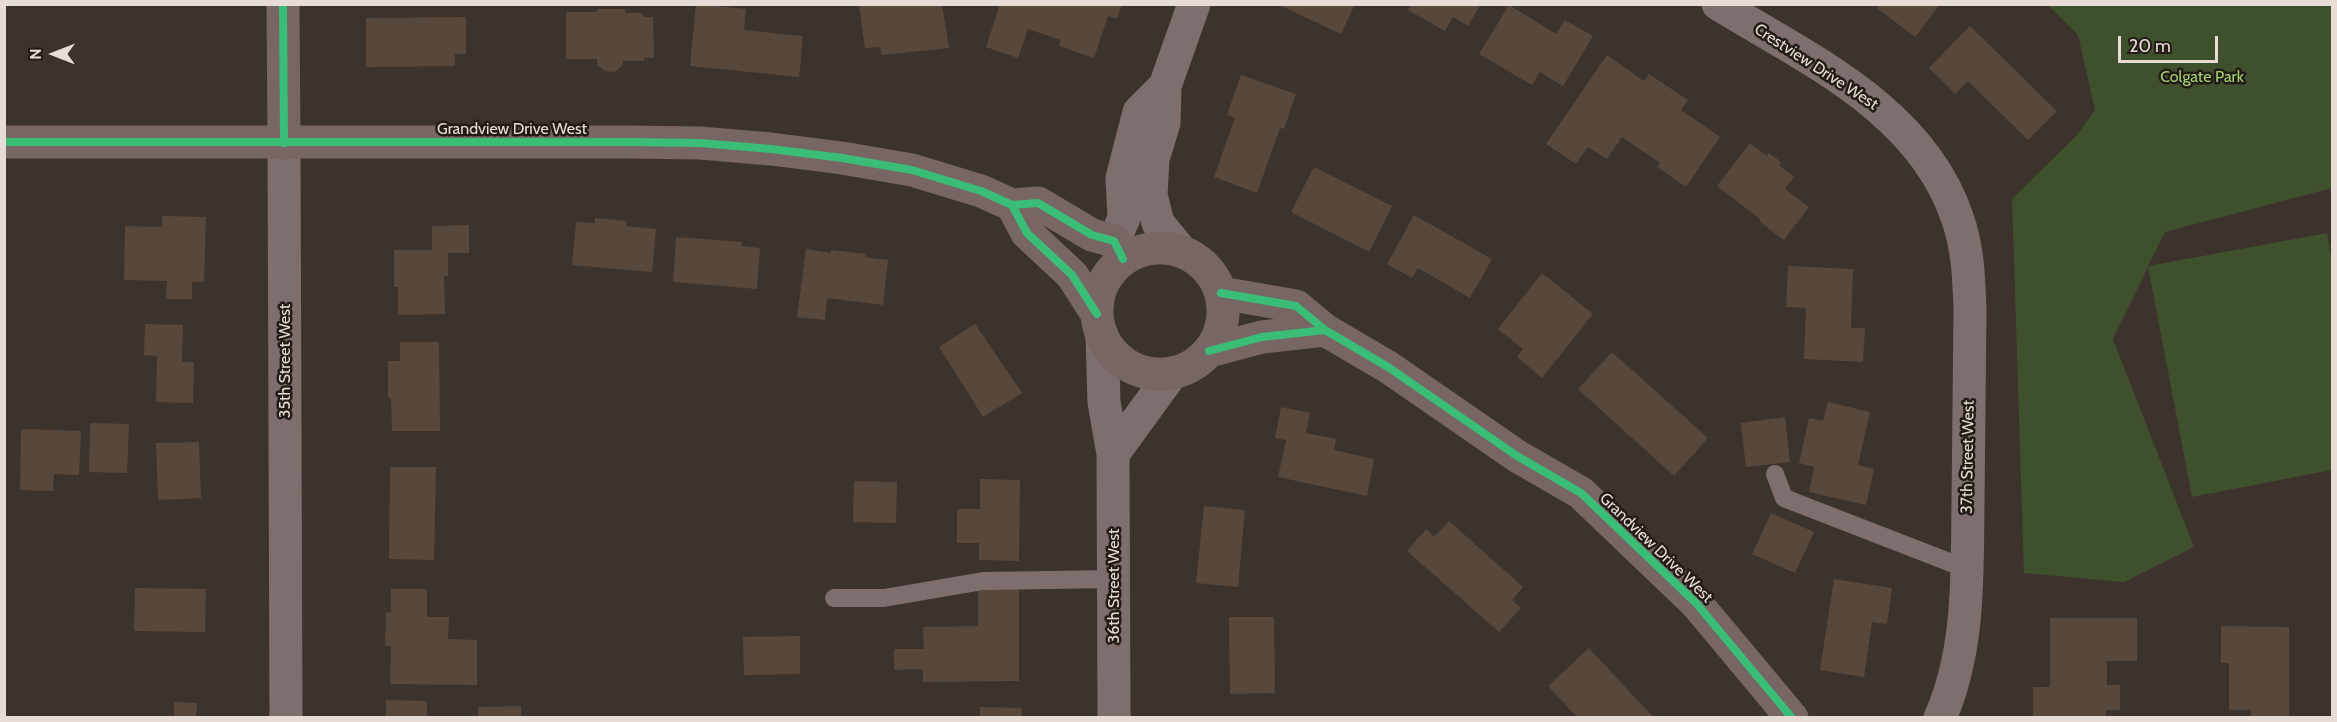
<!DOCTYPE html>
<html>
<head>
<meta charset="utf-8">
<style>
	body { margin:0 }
	#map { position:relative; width:2337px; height:722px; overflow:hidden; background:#3c332d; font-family:Cabin,sans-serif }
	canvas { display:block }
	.frame { position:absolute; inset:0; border:6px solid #e8ddd6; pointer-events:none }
	.north { position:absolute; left:24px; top:24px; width:60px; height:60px; -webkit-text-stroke:4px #231b16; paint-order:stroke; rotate:270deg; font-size:16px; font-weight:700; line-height:24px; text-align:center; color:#e8ddd6 }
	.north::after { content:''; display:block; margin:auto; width:21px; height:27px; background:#e8ddd6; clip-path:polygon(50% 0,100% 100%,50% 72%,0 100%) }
	.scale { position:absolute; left:2118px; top:36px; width:100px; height:27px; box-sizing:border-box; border:3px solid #e8ddd6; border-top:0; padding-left:8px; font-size:18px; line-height:21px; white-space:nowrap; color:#e8ddd6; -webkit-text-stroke:4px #231b16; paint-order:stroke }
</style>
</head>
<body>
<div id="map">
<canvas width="2337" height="722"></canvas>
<div class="frame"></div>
<div class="north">N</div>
<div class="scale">20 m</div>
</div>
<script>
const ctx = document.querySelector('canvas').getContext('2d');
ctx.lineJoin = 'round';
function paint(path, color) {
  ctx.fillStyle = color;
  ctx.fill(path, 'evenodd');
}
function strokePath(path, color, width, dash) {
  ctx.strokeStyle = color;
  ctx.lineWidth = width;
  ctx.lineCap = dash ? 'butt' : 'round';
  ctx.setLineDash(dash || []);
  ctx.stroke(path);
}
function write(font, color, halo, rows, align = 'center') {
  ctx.font = font + ' Cabin,sans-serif';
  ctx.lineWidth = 5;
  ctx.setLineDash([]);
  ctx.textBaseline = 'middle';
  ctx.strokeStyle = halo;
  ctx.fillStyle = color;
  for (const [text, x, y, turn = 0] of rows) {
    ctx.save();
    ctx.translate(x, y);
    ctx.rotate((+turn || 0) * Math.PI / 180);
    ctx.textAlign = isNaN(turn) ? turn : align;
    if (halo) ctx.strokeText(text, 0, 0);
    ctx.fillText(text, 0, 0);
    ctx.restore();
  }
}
const green = new Path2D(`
	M 2048,5 L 2332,5 L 2332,188 L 2165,232 L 2148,266 L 2327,233 L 2332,264 L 2332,470 L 2192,497 L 2148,267 L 2113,339 L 2194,547 L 2124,582 L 2024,573 L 2012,199 L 2076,136 L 2095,110 L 2078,35 Z`);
const building = new Path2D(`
	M 696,4 L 746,9 L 744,30 L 803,36 L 799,77 L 690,66 Z
	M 1000,4 L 1122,4 L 1117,19 L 1108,16 L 1094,58 L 1059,46 L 1061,40 L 1028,29 L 1018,58 L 986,47 Z
	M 1277,4 L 1355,4 L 1341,34 Z
	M 1412,4 L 1481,4 L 1468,26 L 1453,17 L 1445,31 L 1408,10 Z
	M 1880,4 L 1935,4 L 1938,7 L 1915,37 L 1877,8 Z
	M 859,5 L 942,5 L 949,48 L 882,55 L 880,47 L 865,48 Z
	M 1509,5 L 1556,34 L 1565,20 L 1593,36 L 1563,86 L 1540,72 L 1532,85 L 1479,54 Z
	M 597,9 L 625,9 L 625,13 L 643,13 L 643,17 L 653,17 L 654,58 L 644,58 L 644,61 L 623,61 L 623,65 L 615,72 L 605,71 L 597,65 L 597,59 L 566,59 L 566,12 L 597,12 Z
	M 466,17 L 466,54 L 455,54 L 455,66 L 366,67 L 366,18 Z
	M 1970,26 L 2057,111 L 2028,140 L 1968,81 L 1955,94 L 1929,68 Z
	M 1607,55 L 1644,81 L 1649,74 L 1688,100 L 1681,110 L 1720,137 L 1686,187 L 1657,167 L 1660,163 L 1622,137 L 1607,159 L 1588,147 L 1576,164 L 1546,144 Z
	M 1241,75 L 1296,94 L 1284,129 L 1280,128 L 1257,193 L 1214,177 L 1235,118 L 1227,115 Z
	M 1750,143 L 1767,156 L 1769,153 L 1781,162 L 1779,165 L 1794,177 L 1785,189 L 1809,207 L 1784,240 L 1760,222 L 1760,219 L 1717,186 Z
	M 1314,167 L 1392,206 L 1369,252 L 1291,212 Z
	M 1414,215 L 1492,259 L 1470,298 L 1418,268 L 1412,278 L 1387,264 Z
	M 162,216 L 206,217 L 204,282 L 192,282 L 192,299 L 166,299 L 167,281 L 124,280 L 125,226 L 162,227 Z
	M 595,218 L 627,221 L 626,226 L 656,229 L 652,272 L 572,265 L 576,222 L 595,223 Z
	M 469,225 L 469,253 L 448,253 L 448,276 L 444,276 L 445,314 L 398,315 L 398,287 L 394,287 L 394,250 L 432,250 L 432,226 Z
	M 676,237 L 742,242 L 741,246 L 760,248 L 757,289 L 673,282 Z
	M 806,249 L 831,253 L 831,250 L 866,254 L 865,257 L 888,260 L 883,305 L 827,298 L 825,320 L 797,317 Z
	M 1788,266 L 1853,269 L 1851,328 L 1865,328 L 1863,362 L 1804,359 L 1806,308 L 1786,307 Z
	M 1542,273 L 1593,314 L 1542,378 L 1517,357 L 1523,349 L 1498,329 Z
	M 145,324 L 183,325 L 182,362 L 194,362 L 193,403 L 156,402 L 157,356 L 144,355 Z
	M 975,324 L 1022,393 L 983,417 L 939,347 Z
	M 400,342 L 439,342 L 440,431 L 392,431 L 391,398 L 388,398 L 388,361 L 400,361 Z
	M 1612,352 L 1708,438 L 1674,476 L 1578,389 Z
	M 1828,402 L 1870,412 L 1858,465 L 1874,469 L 1866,505 L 1809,492 L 1814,467 L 1799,463 L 1809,418 L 1823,421 Z
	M 1281,407 L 1310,413 L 1306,433 L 1336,439 L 1334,450 L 1374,459 L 1367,496 L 1278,477 L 1286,440 L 1275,438 Z
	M 1785,417 L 1790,462 L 1746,467 L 1741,423 Z
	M 90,423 L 129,424 L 127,473 L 89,472 Z
	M 21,429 L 81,431 L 79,475 L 54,474 L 53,491 L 20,490 Z
	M 199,442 L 201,498 L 158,500 L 156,443 Z
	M 390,467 L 436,467 L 434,560 L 389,559 Z
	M 980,479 L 1020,480 L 1019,561 L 979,560 L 979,543 L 957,543 L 957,509 L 980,509 Z
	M 854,481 L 897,482 L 896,523 L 853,522 Z
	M 1204,506 L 1245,510 L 1238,587 L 1196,583 Z
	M 1771,513 L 1814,532 L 1795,573 L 1752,554 Z
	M 1449,521 L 1523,587 L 1512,600 L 1521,608 L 1499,632 L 1407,551 L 1426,529 L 1434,537 Z
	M 1834,579 L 1892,588 L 1887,624 L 1872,622 L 1864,677 L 1820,670 Z
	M 1019,587 L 1019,681 L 923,682 L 923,669 L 894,670 L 894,649 L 924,649 L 923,627 L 978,626 L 978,588 Z
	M 135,588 L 206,589 L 205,632 L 134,631 Z
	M 391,589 L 427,589 L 427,617 L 449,617 L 448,639 L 477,640 L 477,685 L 390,684 L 391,646 L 385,646 L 386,612 L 391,613 Z
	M 1229,617 L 1274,617 L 1275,693 L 1230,694 Z
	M 2050,618 L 2137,618 L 2137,661 L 2107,661 L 2107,685 L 2120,685 L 2120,710 L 2106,710 L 2106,718 L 2033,718 L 2033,687 L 2050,687 Z
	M 2221,626 L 2289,627 L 2289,718 L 2251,718 L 2251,710 L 2229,710 L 2229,663 L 2221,663 Z
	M 800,636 L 800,674 L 744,675 L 743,637 Z
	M 1589,648 L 1654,718 L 1578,718 L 1548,686 Z
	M 386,700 L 427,701 L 427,718 L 386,718 Z
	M 174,702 L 197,703 L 196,718 L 174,718 Z
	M 521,706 L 521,718 L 478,718 L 478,707 Z
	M 980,707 L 1022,708 L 1021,718 L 980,718 Z`);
const lane = new Path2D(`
	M 1775,474 L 1784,498 L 1967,569
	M 834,598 L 884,598 L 983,581 L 1115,579`);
const street = new Path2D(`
	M 1718,4 C 1808,59 1921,110 1957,217 C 1968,247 1969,279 1970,311 C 1969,375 1969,439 1968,503 C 1967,575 1970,650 1940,718
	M 284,143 L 286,718
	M 1114,241 L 1124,218 L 1122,178 L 1139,112 L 1165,86
	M 1181,251 L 1158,223 L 1151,195 L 1153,159 L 1164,123 L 1165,86 L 1194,4
	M 1102,335 L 1104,402 L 1113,454 L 1114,718
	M 1113,454 L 1172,373`);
const secondary = new Path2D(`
	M 283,4 L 284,143
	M 4,142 L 628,142 L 700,143 L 771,149 L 842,158 L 912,170 L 981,191 L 1012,205 L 1038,203 L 1092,235 L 1114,241 L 1123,259
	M 1012,205 L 1027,233 L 1072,275 L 1097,314
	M1097 311a63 63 0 1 1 126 0a63 63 0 1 1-126 0Z
	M 1221,293 L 1296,306 L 1325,330 L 1388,367 L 1517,456 L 1581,493 L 1696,603 L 1792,718
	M 1209,351 L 1262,337 L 1325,330`);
const cycleway = new Path2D(`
	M 283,4 L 284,143
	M 4,142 L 628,142 L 700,143 L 771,149 L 842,158 L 912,170 L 981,191 L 1012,205 L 1038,203 L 1092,235 L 1114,241 L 1123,259
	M 1012,205 L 1027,233 L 1072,275 L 1097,314
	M 1221,293 L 1296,306 L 1325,330 L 1388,367 L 1517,456 L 1581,493 L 1696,603 L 1792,718
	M 1209,351 L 1262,337 L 1325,330`);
const streetNames = [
	["Crestview Drive West",1816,67,33],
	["Grandview Drive West",512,129],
	["35th Street West",285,361,-90],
	["37th Street West",1968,457,-89],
	["Grandview Drive West",1656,548,44],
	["36th Street West",1114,586,-90]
];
const parkNames = [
	["Colgate Park",2202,77]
];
paint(green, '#3f502c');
paint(building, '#58483c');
strokePath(lane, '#7f6e6e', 18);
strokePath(street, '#7f6e6e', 33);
strokePath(secondary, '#786665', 33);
strokePath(cycleway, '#3abd76', 8);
write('16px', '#e8ddd6', '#231b16', streetNames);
write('16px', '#a3d172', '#231b16', parkNames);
</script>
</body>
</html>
